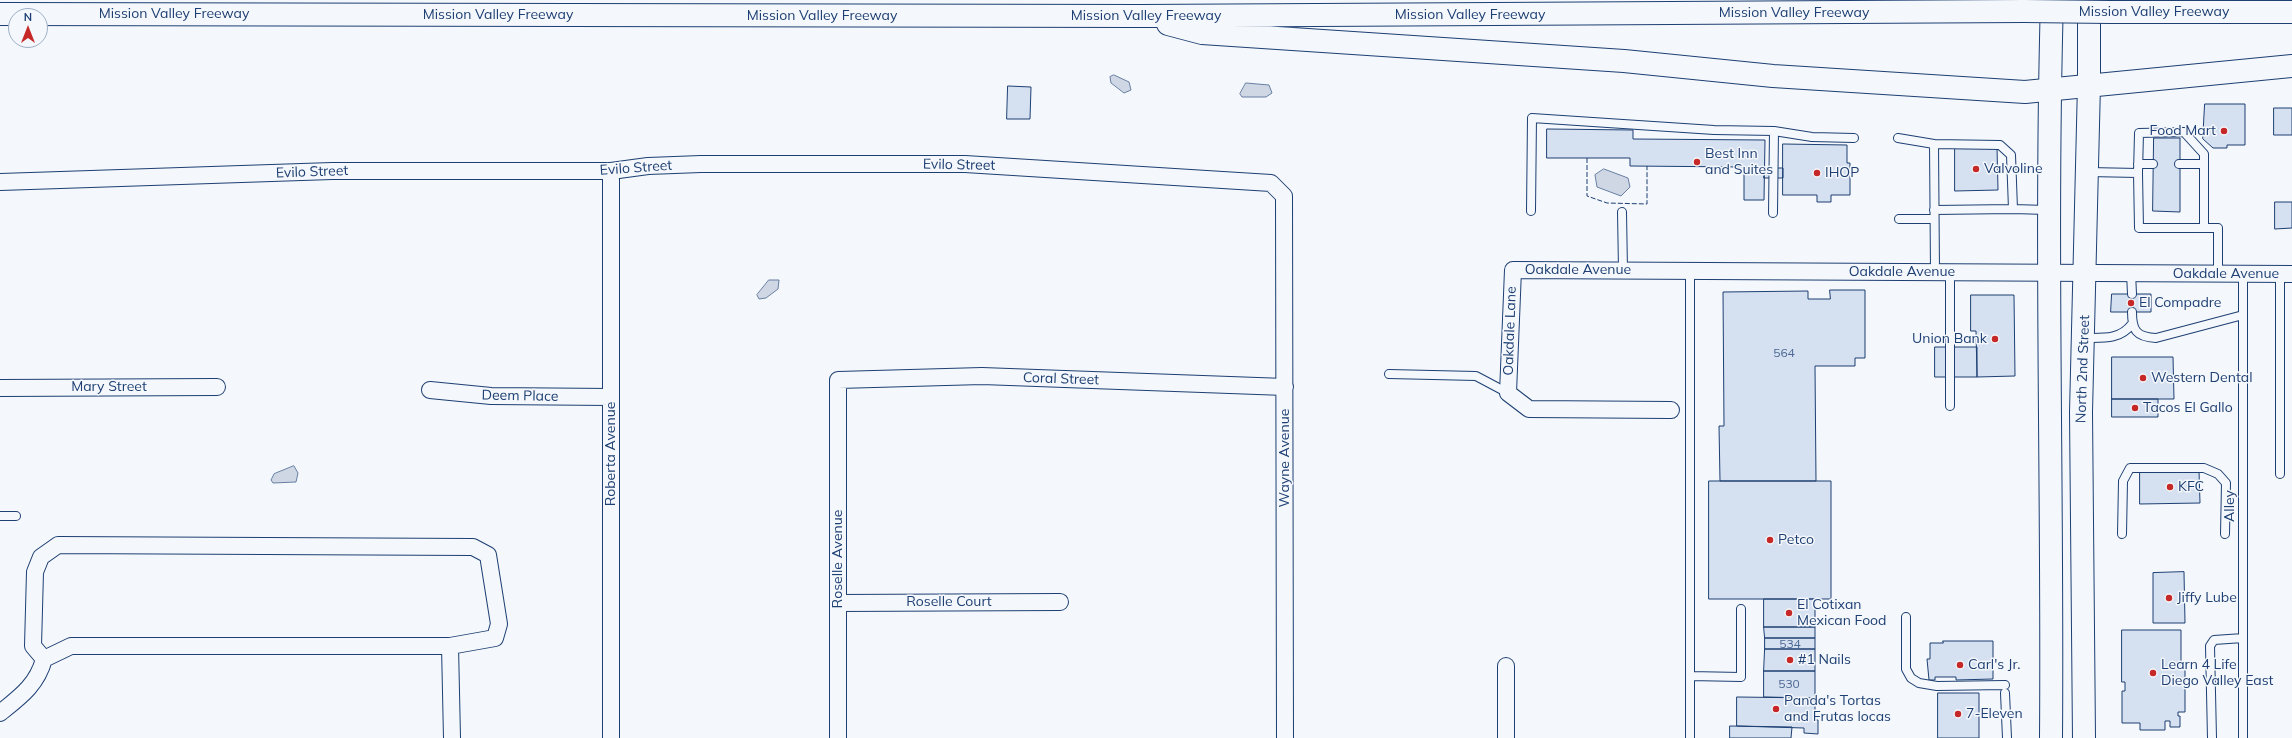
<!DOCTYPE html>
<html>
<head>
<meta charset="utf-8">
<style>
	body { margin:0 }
	#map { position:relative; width:2292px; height:738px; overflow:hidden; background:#f4f7fb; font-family:Mulish,sans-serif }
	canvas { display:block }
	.north { position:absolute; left:8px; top:8px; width:40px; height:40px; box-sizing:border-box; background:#f4f7fb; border:1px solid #9eadc5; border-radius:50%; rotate:0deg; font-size:11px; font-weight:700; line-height:16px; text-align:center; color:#1d3f73 }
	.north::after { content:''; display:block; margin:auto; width:14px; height:18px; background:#c62828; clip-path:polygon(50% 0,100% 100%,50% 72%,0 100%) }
</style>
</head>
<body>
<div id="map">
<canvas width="2292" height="738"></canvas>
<div class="north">N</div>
</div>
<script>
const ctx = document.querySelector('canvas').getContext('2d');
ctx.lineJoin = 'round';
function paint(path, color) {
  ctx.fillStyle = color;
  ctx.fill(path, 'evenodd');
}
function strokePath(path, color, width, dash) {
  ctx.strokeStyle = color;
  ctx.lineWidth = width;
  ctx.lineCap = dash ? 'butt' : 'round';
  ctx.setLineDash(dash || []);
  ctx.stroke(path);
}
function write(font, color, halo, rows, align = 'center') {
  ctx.font = font + ' Mulish,sans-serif';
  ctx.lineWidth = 3;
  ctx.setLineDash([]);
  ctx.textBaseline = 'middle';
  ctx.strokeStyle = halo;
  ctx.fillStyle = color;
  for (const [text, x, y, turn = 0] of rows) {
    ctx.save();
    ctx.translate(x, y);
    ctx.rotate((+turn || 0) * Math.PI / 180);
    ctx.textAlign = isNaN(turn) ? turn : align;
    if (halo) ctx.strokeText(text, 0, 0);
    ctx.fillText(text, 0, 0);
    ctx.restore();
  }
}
const water = new Path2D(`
	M 1114,75 L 1129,82 L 1131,90 L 1124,93 L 1111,83 L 1110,77 Z
	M 1246,83 L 1269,85 L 1272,93 L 1266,97 L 1242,97 L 1240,94 Z
	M 1604,169 L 1628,178 L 1630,187 L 1621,196 L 1597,187 L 1595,175 Z
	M 769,280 L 779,280 L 778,289 L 766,298 L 759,299 L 757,295 Z
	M 294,466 L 298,473 L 296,482 L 273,483 L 271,480 L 274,474 Z`);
const building = new Path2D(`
	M 1008,86 L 1031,87 L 1030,119 L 1007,119 Z
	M 2205,104 L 2245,104 L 2245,145 L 2227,145 L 2227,148 L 2213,148 L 2203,139 Z
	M 2274,108 L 2292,108 L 2292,135 L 2274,135 Z
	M 1547,129 L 1633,130 L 1633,139 L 1765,140 L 1764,200 L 1744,200 L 1744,167 L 1630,166 L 1630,158 L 1547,158 Z
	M 2154,138 L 2180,138 L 2180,212 L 2153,211 Z
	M 1783,144 L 1847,145 L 1847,163 L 1850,163 L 1850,195 L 1831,195 L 1831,202 L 1817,202 L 1817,195 L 1783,195 Z
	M 1955,147 L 1997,147 L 1998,190 L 1955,191 Z
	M 1765,168 L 1783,168 L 1783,178 L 1764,178 Z
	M 2275,202 L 2292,202 L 2292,228 L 2275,229 Z
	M 1830,290 L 1865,290 L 1865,358 L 1855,358 L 1855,366 L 1815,366 L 1816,481 L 1720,481 L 1719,426 L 1724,426 L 1723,292 L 1808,291 L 1808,299 L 1830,299 Z
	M 2112,294 L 2151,294 L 2151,312 L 2111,312 Z
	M 1971,295 L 2014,295 L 2015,376 L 1977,377 L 1976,331 L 1971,331 Z
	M 1935,347 L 1977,347 L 1977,377 L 1935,377 Z
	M 2112,357 L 2173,357 L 2174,399 L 2112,399 Z
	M 2112,399 L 2158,399 L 2158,417 L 2112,417 Z
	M 2140,471 L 2199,471 L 2200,503 L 2140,504 Z
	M 1709,481 L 1831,481 L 1831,599 L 1709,599 Z
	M 2184,572 L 2185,623 L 2153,623 L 2153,573 Z
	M 1764,599 L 1815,599 L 1815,627 L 1764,627 Z
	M 1764,627 L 1815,627 L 1815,638 L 1765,638 Z
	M 2122,630 L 2181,630 L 2181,662 L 2177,662 L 2177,664 L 2185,663 L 2185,712 L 2178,712 L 2178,716 L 2180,716 L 2180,727 L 2170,727 L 2170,721 L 2165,721 L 2165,730 L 2140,730 L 2140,723 L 2122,723 L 2122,691 L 2125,691 L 2125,682 L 2122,682 Z
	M 1765,638 L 1815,638 L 1815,649 L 1765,649 Z
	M 1943,641 L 1993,641 L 1993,679 L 1956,680 L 1956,677 L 1935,677 L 1935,680 L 1929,680 L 1927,659 L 1930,659 L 1930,643 L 1943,643 Z
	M 1765,649 L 1815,649 L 1815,671 L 1764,671 Z
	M 1764,671 L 1815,671 L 1815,698 L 1764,697 Z
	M 1938,693 L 1979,693 L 1979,738 L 1938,738 Z
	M 1737,697 L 1815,698 L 1815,720 L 1818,720 L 1818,734 L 1804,733 L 1804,728 L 1737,726 Z
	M 1730,726 L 1792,727 L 1791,738 L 1730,738 Z`);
const service = new Path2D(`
	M 1898,138 L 1934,144
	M 2138,164 L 2153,164
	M 2179,164 L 2204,164
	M 2088,172 L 2138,173 L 2139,133 L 2184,132 L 2204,154 L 2204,228 L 2139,228 L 2138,173
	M 1934,210 L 2013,209
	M 1531,211 L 1532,118 L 1714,130 L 1774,131 L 1812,137 L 1854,138
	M 1622,212 L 1623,270
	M 1773,213 L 1774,131
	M 1899,219 L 1934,219
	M 2204,228 L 2218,228 L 2218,274
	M 1935,272 L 1934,144 L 2000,145 L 2011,155 L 2013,209 L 2047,210
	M 1950,272 L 1950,406
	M 2131,273 L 2132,294
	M 2280,274 L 2280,474
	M 2132,312 C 2132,330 2136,337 2156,338 L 2243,315
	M 2084,338 C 2103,338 2120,340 2132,324
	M 1389,374 L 1476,376 L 1508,393
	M 0,516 L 16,516
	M 2122,534 L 2123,481 L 2130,468 L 2204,468 L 2218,474 L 2226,483 L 2225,534
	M 1906,617 L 1906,669 L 1911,678 L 1919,683 L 1937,686 L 2005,685
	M 1690,676 L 1741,677 L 1741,609
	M 2005,693 L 2007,738
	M 1690,738 L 1690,270
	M 2212,738 L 2210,646 L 2214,640 L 2243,638
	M 2243,738 L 2243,274`);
const minor = new Path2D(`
	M 611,171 L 611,738
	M 0,182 L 332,171 L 611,171 L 648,166 L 701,164 L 965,164 L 1271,183 L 1284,196 L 1285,738
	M 0,388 L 217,387
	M 430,390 L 491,396 L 611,397
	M 1671,410 L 1529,409 L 1508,393 L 1513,270 L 2292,274
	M 58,545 L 473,547 L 488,555 L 499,624 L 495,638 L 450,646 L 71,646 L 44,659 L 33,646 L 35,572 L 41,557 Z
	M 838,603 L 1060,602
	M 450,646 L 452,738
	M 1506,666 L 1506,738
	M 0,713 C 20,697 37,685 44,659
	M 838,738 L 838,380 L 982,376 L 1285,387`);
const primary = new Path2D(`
	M 2051,738 C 2053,492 2045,246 2052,0
	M 2084,738 L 2081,412 L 2089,84 L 2089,0`);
const motorway = new Path2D(`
	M 2110,12 L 2292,12
	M 0,14 L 1140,16 L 2024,11
	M 1168,24 L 1202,33 L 1624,61 L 1773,76 L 2025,92 L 2292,66`);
const motorwayBridge = new Path2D(`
	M 2024,11 L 2110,12`);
const fence = new Path2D(`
	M 1587,158 L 1587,196 L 1607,203 L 1647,204 L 1647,166`);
const markers = [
	[2224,131,4,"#c62828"],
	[1697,162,4,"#c62828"],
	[1976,169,4,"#c62828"],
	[1817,173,4,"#c62828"],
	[2131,303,4,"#c62828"],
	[1995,339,4,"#c62828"],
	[2143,378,4,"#c62828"],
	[2135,408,4,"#c62828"],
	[2170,487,4,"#c62828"],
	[1770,540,4,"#c62828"],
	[2169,598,4,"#c62828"],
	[1789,613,4,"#c62828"],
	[1790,660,4,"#c62828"],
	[1960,665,4,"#c62828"],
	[2153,673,4,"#c62828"],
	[1776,709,4,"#c62828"],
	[1958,714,4,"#c62828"]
];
const numberNames = [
	["564",1784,353],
	["534",1790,644],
	["530",1789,684]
];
const streetNames = [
	["Mission Valley Freeway",2154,12],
	["Mission Valley Freeway",1794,13],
	["Mission Valley Freeway",174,14],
	["Mission Valley Freeway",498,15],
	["Mission Valley Freeway",1470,15],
	["Mission Valley Freeway",822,16],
	["Mission Valley Freeway",1146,16],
	["Evilo Street",959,165,1],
	["Evilo Street",636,168,-4],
	["Evilo Street",312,172,-2],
	["Oakdale Avenue",1578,270],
	["Oakdale Avenue",1902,272],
	["Oakdale Avenue",2226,274],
	["Oakdale Lane",1510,331,-88],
	["North 2nd Street",2083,369,-88],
	["Coral Street",1061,379,2],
	["Mary Street",109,387],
	["Deem Place",520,396,1],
	["Roberta Avenue",611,454,-90],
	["Wayne Avenue",1285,458,-90],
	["Alley",2230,506,-90],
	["Roselle Avenue",838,559,-90],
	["Roselle Court",949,602]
];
const poiNames = [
	["Food Mart",2216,131,"right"],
	["Best Inn",1705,154],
	["and Suites",1705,170],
	["Valvoline",1984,169],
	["IHOP",1825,173],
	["El Compadre",2139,303],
	["Union Bank",1987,339,"right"],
	["Western Dental",2151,378],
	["Tacos El Gallo",2143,408],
	["KFC",2178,487],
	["Petco",1778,540],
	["Jiffy Lube",2177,598],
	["El Cotixan",1797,605],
	["Mexican Food",1797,621],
	["#1 Nails",1798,660],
	["Carl's Jr.",1968,665],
	["Learn 4 Life",2161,665],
	["Diego Valley East",2161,681],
	["Panda's Tortas",1784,701],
	["and Frutas locas",1784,717],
	["7-Eleven",1966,714]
];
paint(water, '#cfd7e4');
strokePath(water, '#687fa3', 1);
paint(building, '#d5e0f0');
strokePath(building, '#1d3f73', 1);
strokePath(service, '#1d3f73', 10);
strokePath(minor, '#1d3f73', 18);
strokePath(primary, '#1d3f73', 24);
strokePath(motorway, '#1d3f73', 24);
strokePath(service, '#f4f7fb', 8);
strokePath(minor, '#f4f7fb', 16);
strokePath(primary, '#f4f7fb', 22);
strokePath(motorway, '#f4f7fb', 22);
strokePath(motorwayBridge, '#1d3f73', 24, []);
strokePath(motorwayBridge, '#f4f7fb', 22);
strokePath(fence, '#1d3f73', 1, [5, 2]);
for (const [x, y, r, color] of markers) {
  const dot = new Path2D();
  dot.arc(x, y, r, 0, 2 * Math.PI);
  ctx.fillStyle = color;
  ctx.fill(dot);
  strokePath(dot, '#f4f7fb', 1.5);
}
write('12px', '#4b6792', null, numberNames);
write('14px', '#1d3f73', '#f4f7fb', streetNames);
write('14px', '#1d3f73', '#f4f7fb', poiNames, 'left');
</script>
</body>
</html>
